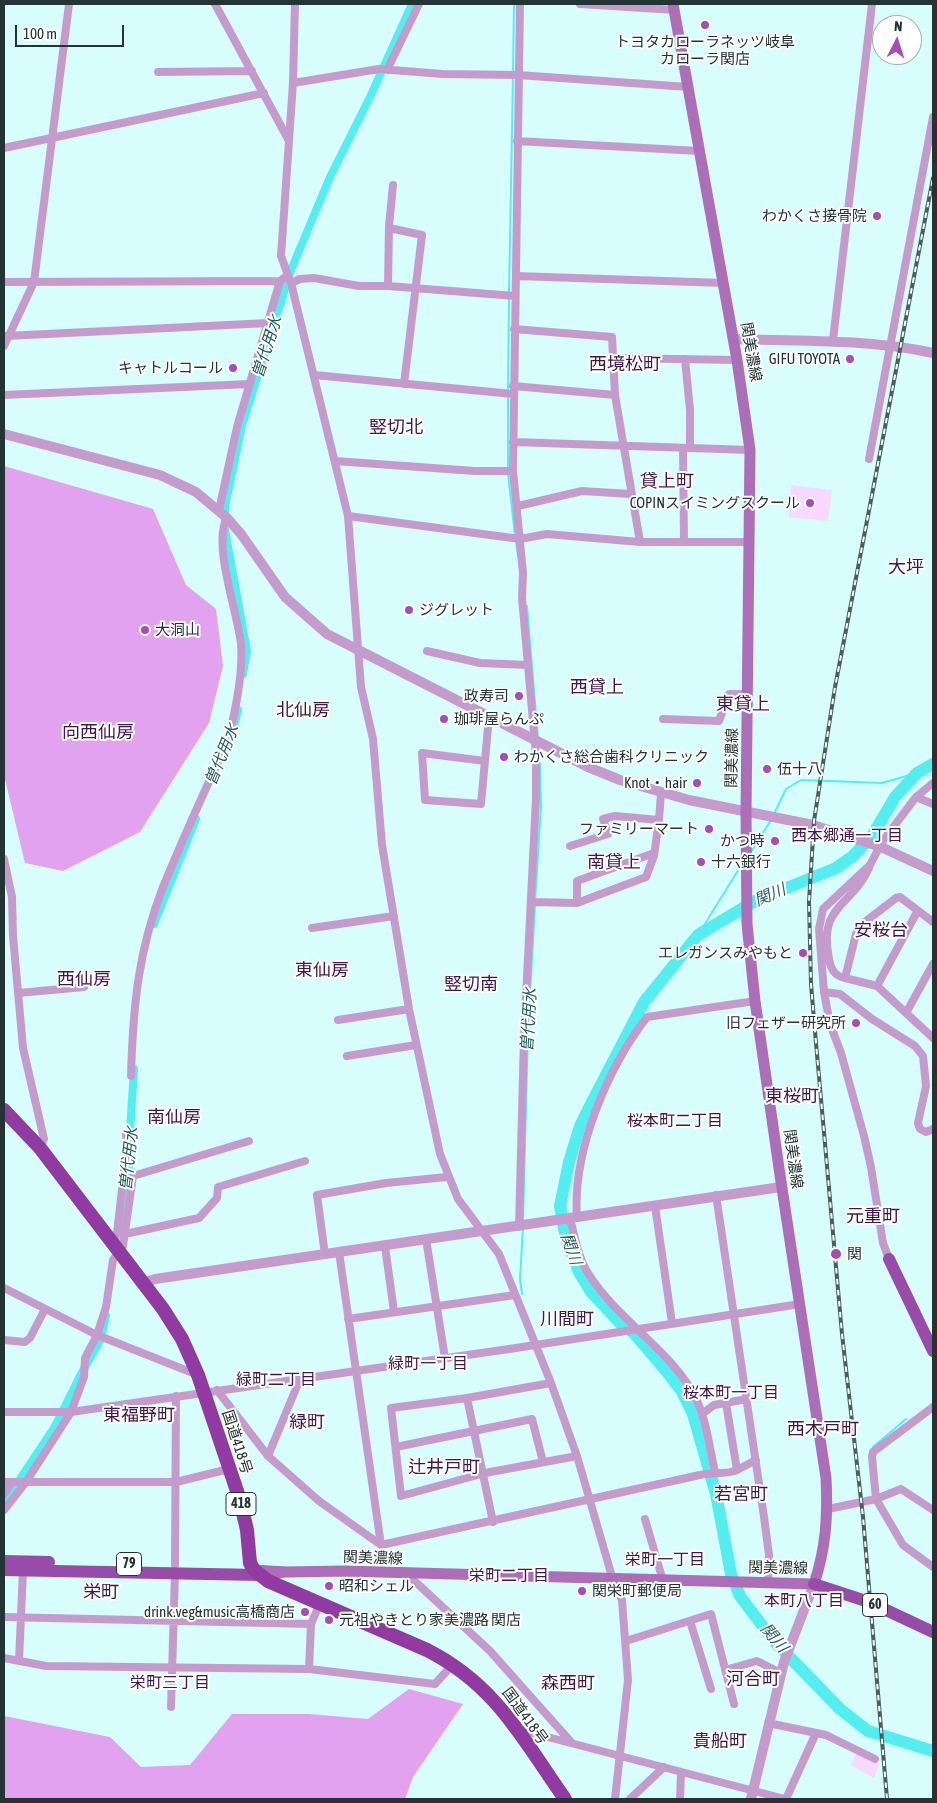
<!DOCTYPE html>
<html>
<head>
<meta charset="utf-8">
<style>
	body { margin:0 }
	#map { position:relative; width:937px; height:1803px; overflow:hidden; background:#d8fdfd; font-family:"Asap Condensed",sans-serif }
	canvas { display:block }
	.frame { position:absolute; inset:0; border:5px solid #223434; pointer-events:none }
	.north { position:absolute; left:872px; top:15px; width:50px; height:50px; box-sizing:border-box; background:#fff; border:1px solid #a7aeae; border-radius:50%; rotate:5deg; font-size:14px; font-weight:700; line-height:20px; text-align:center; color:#223434 }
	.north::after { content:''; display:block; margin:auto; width:18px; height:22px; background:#a54cb8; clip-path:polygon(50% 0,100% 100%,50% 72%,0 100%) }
	.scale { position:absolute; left:15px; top:25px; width:109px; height:22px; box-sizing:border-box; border:2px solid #223434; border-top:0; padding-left:6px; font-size:15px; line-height:18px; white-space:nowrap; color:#223434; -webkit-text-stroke:4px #fff; paint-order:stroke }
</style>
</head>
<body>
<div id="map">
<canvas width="937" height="1803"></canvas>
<div class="frame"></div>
<div class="north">N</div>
<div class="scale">100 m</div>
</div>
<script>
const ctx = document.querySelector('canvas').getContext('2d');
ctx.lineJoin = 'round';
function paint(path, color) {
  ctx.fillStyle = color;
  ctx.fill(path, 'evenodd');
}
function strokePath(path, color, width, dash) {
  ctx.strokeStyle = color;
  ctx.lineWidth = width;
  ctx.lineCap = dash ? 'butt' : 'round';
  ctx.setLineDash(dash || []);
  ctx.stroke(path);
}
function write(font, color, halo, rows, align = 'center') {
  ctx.font = font + ' "Asap Condensed","Noto Sans JP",sans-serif';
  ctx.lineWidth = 4;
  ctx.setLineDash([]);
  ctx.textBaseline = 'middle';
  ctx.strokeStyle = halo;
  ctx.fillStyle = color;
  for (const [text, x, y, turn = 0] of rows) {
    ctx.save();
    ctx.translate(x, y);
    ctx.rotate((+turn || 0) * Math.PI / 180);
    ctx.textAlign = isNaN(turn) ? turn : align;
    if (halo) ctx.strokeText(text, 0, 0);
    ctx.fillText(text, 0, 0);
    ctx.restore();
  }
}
const green = new Path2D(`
	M 791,485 L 832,490 L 828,521 L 789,517 Z
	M 857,1752 L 880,1763 L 874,1778 L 851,1765 Z`);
const forest = new Path2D(`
	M 4,466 L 153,509 L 186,585 L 216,609 L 223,666 L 209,723 L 140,832 L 63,871 L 25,863 L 4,775 Z
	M 409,1689 L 463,1704 L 413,1777 L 405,1799 L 4,1799 L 4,1716 L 110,1737 L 141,1767 L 190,1765 L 232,1714 L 309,1714 L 368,1719 Z`);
const stream = new Path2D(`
	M 513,71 L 514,4
	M 509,294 L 513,76
	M 508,391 L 509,299
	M 508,396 L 508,469
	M 508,474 L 515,536
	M 516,541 L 518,556
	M 527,606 L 538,739
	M 774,814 L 786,789 L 801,780 L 882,783 L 917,773
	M 751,852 L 771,820
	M 535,901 L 541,807 L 540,763
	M 698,935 L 742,864
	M 523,1221 L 528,1030 L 535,906
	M 522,1294 L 520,1279 L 523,1228
	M 873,1447 L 906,1419`);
const canal = new Path2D(`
	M 225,519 L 225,507 L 242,426 L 291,270 L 330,177 L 371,95 L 412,4
	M 225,530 L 247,651 L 243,674
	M 232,735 L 238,710
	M 154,924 L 196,819
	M 118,1248 L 132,1144 L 130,1130 L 134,1069
	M 4,1503 L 54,1428 L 80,1376 L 101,1339 L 106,1316`);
const river = new Path2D(`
	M 933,764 L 917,773 L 895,797 L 872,836 L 853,856 L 836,868 L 755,901 L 698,935 L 644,1002 L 593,1100 L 580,1126 L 569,1162 L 560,1206 L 566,1239 L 579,1272 L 591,1292 L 620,1323 L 634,1333 L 668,1373 L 681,1390 L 693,1414 L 716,1494 L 731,1574 L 740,1596 L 773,1640 L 840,1709 L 868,1731 L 933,1751`);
const minor = new Path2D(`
	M 215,4 L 288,139
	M 295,4 L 293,83 L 281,256 L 291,283 L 348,516 L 361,687 L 373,739 L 382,845 L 409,1009 L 440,1154 L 458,1199 L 499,1254 L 551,1383 L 577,1456 L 613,1580 L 622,1600 L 628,1680 L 615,1799
	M 580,4 L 675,10
	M 387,70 L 419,4
	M 158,72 L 252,71
	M 293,83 L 379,69 L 443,74 L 518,75 L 688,87
	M 517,141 L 699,151
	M 4,148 L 264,93
	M 389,228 L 422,235 L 404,384
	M 516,276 L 724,283
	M 4,282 L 280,281
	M 291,283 L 300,279 L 314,278 L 359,286 L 388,286 L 515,296
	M 388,286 L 389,226 L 393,185
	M 514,329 L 612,337 L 615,395 L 640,542
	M 6,336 L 268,323
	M 833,340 L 872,4
	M 4,346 L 34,282 L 69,4
	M 614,358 L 737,360
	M 685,359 L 690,410 L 690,448
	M 314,375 L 513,394
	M 513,386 L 615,395
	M 4,395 L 250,384
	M 513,442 L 750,450
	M 683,448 L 684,542
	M 869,459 L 933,117
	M 335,461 L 475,471 L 513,471
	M 518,506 L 582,491 L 631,494
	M 219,510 L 237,427 L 280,281 L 284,278
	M 348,516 L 520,539 L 547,534 L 640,542 L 749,542
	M 427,651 L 480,663 L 528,665
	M 663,719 L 719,721 L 729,694 L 747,694
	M 485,761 L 422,753 L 425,800 L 481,804 L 489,717
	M 916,797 L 933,804
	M 570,846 L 608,834 L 603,819 L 615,816 L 659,820 L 661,793
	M 4,859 L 12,897 L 13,936 L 23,1048 L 44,1139 L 40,1148
	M 532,902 L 577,903 L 646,877 L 654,856 L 659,820
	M 577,903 L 577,881 L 654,853
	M 933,922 L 900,897 L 896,898 L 861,925 L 856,934 L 845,978 L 877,986 L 933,1038
	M 312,928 L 394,916
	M 845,978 C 835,976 831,970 829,959 C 818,904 851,908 869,868
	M 877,986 L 917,912
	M 824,992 L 840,994 L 872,1019 L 915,1046 L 923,1056 L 926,1086 L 918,1123 L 920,1129 L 926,1132 L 933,1129
	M 18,993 L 84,987
	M 906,1013 L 933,964
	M 338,1020 L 409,1009
	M 347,1056 L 416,1045
	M 131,1076 C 133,1007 138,951 163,887 C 177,853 192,819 207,786 C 217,765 229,743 233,719 C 238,696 243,668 241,644 C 238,614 212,543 227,518
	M 716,1195 L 764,1517 L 769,1555 L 768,1583
	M 655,1206 L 672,1323
	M 577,1218 C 572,1152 607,1069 647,1017 L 755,1001
	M 570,1219 C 575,1236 578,1258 588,1273 C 616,1318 665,1346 692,1391 C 706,1414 709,1446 715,1472
	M 519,1227 L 524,1037 L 536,799 L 536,755 L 522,598 L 523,573 L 513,471 L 520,4
	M 125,1234 L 199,1218 L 217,1198 L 218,1187 L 305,1161
	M 426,1239 L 445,1358
	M 111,1243 L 117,1233 L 127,1146 L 126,1134
	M 385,1246 L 394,1312
	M 339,1252 L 381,1545
	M 325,1255 L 317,1195 L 386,1183 L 447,1177
	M 889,1259 L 883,1243 L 871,1167 L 864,1136 L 841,1053 L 830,1024 L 824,992 L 819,929 L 823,909 L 870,865 L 882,842 L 916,797 L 933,783
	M 4,1288 L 97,1335 L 198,1375
	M 348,1319 L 515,1295
	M 4,1340 L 25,1342 L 30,1338 L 45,1309
	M 551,1383 L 467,1398 L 391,1408 L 401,1496 L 485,1473 L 577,1456
	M 217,1390 L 268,1456 L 319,1501 L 381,1545 L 700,1475 C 712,1472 727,1475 737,1470
	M 467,1398 L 493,1522
	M 726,1403 L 737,1470 L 756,1460
	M 933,1407 L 873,1452 L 872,1457 L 876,1499 L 903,1545 L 933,1567
	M 4,1412 L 71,1412 L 516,1348 L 800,1304
	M 702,1414 L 714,1405 L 747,1399
	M 396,1447 L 532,1419 L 543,1462
	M 268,1456 L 300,1379
	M 4,1482 L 176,1482 L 229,1469
	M 4,1494 L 12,1482
	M 828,1509 L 876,1499 L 901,1489 L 933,1510
	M 4,1510 L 26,1482 L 71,1412 L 84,1377 L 85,1358 L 97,1335 L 106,1307 L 113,1260 L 123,1246 L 133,1176 L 249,1141
	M 645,1519 L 663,1581
	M 175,1565 L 176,1396
	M 407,1574 L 490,1651 L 571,1742
	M 4,1617 L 311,1624
	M 690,1621 L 711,1689
	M 626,1641 L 711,1614 L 734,1704
	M 4,1658 L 46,1666 L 309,1669 L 435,1684 L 453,1664
	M 19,1661 L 23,1570
	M 309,1669 L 311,1624 L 320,1603
	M 725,1670 L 757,1661 L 781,1673
	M 171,1707 L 175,1573
	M 768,1723 L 826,1735 L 875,1759
	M 517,1729 L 785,1799
	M 630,1799 L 664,1767
	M 680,1799 L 681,1772
	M 786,1799 L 816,1733`);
const tertiary = new Path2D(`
	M 733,339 C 800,341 867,339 933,353
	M 4,434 L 160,475 L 196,492 L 227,518 L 241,534 L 285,597 L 327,634 L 588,767 L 620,780 L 689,800 L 813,825 L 881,847 L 933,871
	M 143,1283 L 155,1279 L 781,1187
	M 751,1799 L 784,1662 L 814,1584`);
const secondary = new Path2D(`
	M 254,1570 L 286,1572 L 259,1575
	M 286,1572 L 345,1571 L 814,1584 C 826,1548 828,1516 826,1478 L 780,1175 L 755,1001 L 747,924 L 746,812 L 750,450 L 737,360 L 673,4`);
const primary = new Path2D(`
	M 889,1259 L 933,1351
	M 4,1561 L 49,1562
	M 4,1570 L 259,1575
	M 814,1584 L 869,1602 L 933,1632`);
const trunk = new Path2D(`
	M 4,1110 L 40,1148 L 163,1309 L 182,1339 L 198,1375 L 240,1500 L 247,1530 L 250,1563 L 254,1570 L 268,1581 L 427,1650 C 496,1685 522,1738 565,1799`);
const rail = new Path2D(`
	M 887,1799 L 863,1517 L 842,1334 L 816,1043 L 811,984 L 809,902 L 814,821 L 835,687 L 933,178`);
const markers = [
	[705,25,5,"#a54cb8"],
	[877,216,5,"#a54cb8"],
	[850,359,5,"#a54cb8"],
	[233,368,5,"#a54cb8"],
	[810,503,5,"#a54cb8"],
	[409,610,5,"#a54cb8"],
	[145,630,5,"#a54cb8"],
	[519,696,5,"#a54cb8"],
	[444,719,5,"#a54cb8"],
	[504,757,5,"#a54cb8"],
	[767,769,5,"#a54cb8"],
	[697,783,5,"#a54cb8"],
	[709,829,5,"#a54cb8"],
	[775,841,5,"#a54cb8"],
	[701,862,5,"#a54cb8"],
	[803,953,5,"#a54cb8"],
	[856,1023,5,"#a54cb8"],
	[836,1254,6,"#a54cb8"],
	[329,1586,5,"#a54cb8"],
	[582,1591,5,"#a54cb8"],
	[305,1612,5,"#a54cb8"],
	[329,1620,5,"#a54cb8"]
];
const shields = [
	[241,1504,30],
	[129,1564,25],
	[875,1605,25]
];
const shieldNames = [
	["418",241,1504],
	["79",129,1564],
	["60",875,1605]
];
const poiNames = [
	["トヨタカローラネッツ岐阜",705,42,"center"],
	["カローラ関店",705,59,"center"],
	["わかくさ接骨院",867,216],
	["GIFU TOYOTA",840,359],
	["キャトルコール",223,368],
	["COPINスイミングスクール",800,503],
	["ジグレット",419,610,"left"],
	["大洞山",155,630,"left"],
	["政寿司",509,696],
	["珈琲屋らんぷ",454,719,"left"],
	["わかくさ総合歯科クリニック",514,757,"left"],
	["伍十八",777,769,"left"],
	["Knot・hair",687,783],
	["ファミリーマート",699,829],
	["かつ時",765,841],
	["十六銀行",711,862,"left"],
	["エレガンスみやもと",793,953],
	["旧フェザー研究所",846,1023],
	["関",847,1254,"left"],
	["昭和シェル",339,1586,"left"],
	["関栄町郵便局",592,1591,"left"],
	["drink.veg&music高橋商店",295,1612],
	["元祖やきとり家美濃路 関店",339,1620,"left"]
];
const streetNames = [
	["関美濃線",751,352,80],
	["関美濃線",732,758,-89],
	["関美濃線",793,1159,82],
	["国道418号",237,1442,72],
	["関美濃線",373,1558,2],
	["関美濃線",778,1568,1],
	["国道418号",525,1716,54]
];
const waterNames = [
	["曽代用水",267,347,-72],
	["曽代用水",222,755,-68],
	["関川",770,895,-23],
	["曽代用水",529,1020,-87],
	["曽代用水",129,1159,-84],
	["関川",571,1249,71],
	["関川",774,1638,50]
];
const neighbourhoodNames = [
	["西本郷通一丁目",847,836],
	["桜本町二丁目",675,1121],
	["緑町一丁目",428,1364],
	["緑町二丁目",276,1380],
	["桜本町一丁目",731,1393],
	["栄町一丁目",665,1560],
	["栄町二丁目",509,1576],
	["本町八丁目",804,1601],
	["栄町三丁目",170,1683]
];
const quarterNames = [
	["西境松町",625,364],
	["竪切北",396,427],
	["貸上町",667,481],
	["大坪",906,567],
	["西貸上",597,687],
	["東貸上",743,704],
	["北仙房",303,710],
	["向西仙房",98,732],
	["南貸上",614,862],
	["安桜台",881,930],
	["東仙房",322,970],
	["西仙房",84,979],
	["竪切南",471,984],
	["東桜町",792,1096],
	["南仙房",174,1117],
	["元重町",873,1216],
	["川間町",567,1319],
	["東福野町",139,1415],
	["緑町",307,1422],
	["西木戸町",823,1429],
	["辻井戸町",444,1467],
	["若宮町",741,1494],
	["栄町",101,1592],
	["河合町",753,1679],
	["森西町",568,1683],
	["貴船町",720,1741]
];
paint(green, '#f8d8ff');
paint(forest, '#e2a2f0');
strokePath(stream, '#54eef0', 2);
strokePath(canal, '#54eef0', 8);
strokePath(river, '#54eef0', 12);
strokePath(minor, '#c59bce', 8);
strokePath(tertiary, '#c59bce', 10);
strokePath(secondary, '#ac6eb9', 11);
strokePath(primary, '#984ca9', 12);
strokePath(trunk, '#903aa2', 14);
strokePath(rail, '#495f5f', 4);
strokePath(rail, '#fff', 2, [5.5]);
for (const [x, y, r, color] of markers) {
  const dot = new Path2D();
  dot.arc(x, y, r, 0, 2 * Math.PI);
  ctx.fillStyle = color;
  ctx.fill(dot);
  strokePath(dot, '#fff', 2);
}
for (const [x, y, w] of shields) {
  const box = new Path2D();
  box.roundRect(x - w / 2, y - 11.5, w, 23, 4);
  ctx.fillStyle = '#fff';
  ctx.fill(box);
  strokePath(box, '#223434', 1);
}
write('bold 14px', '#223434', null, shieldNames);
write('15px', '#223434', '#fff', poiNames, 'right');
write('15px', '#223434', '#fff', streetNames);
write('italic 16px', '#226061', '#fff', waterNames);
write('16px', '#41164a', '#fff', neighbourhoodNames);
write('18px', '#41164a', '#fff', quarterNames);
</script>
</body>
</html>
